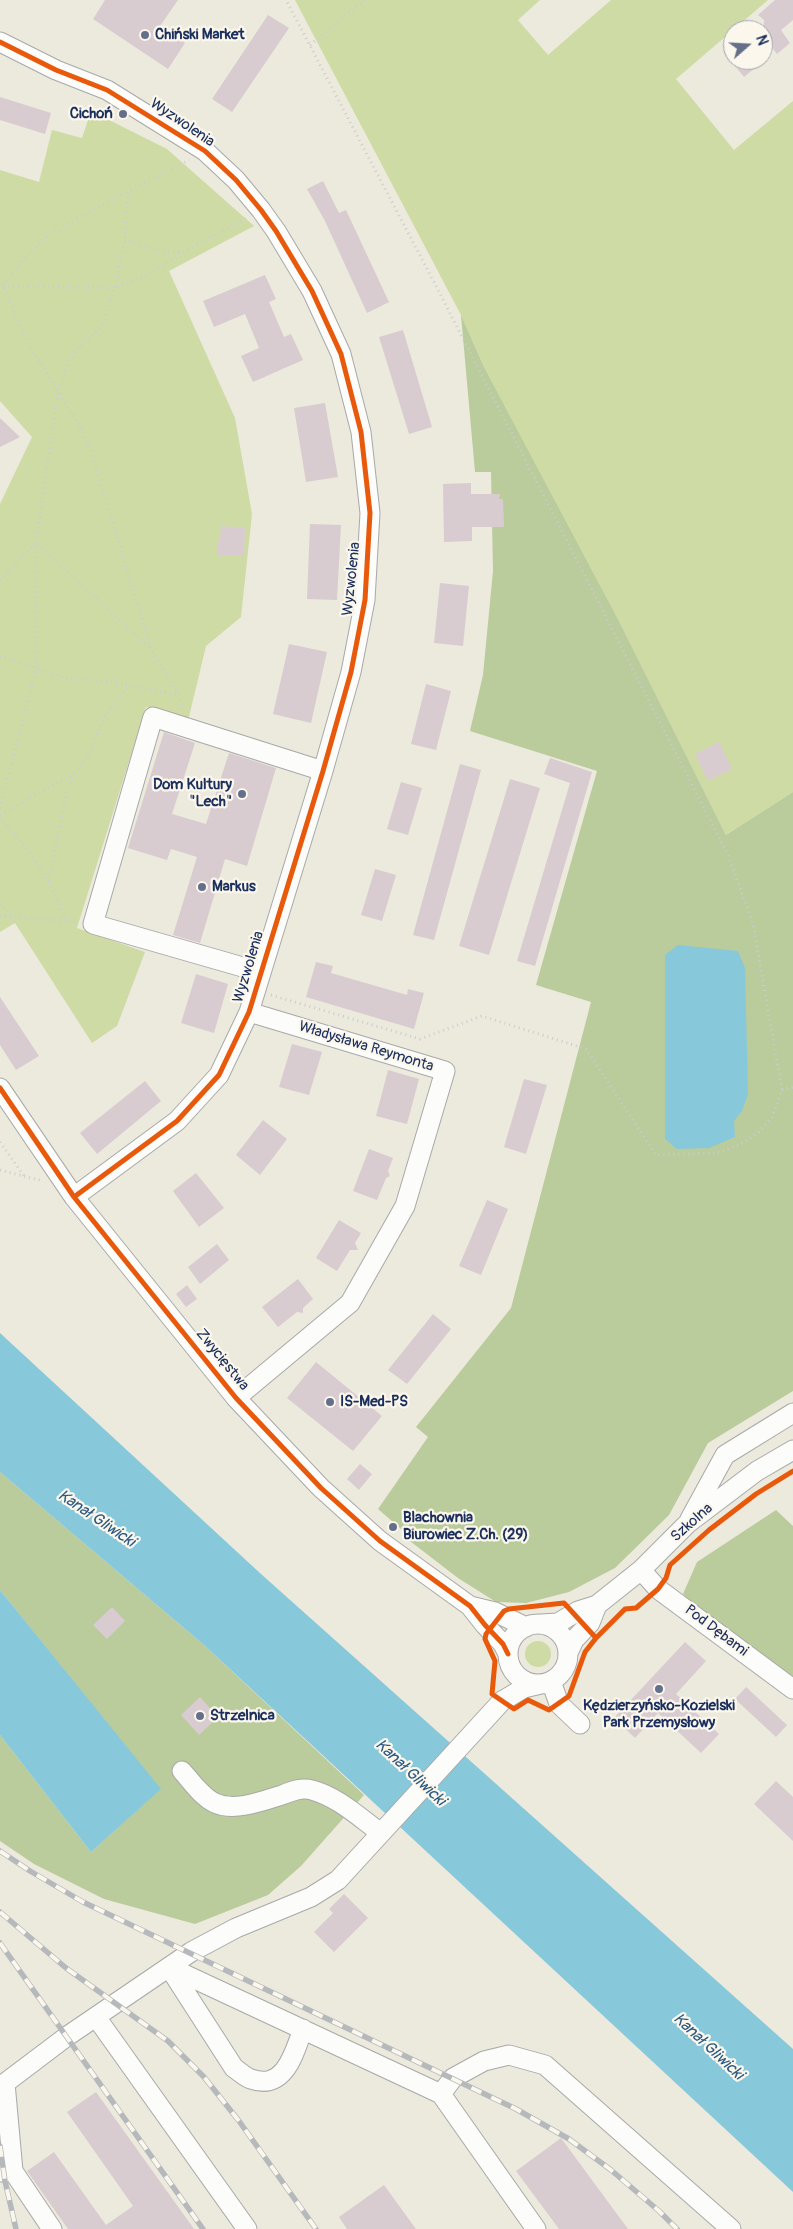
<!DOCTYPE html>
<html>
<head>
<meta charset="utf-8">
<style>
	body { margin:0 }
	#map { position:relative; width:793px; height:2229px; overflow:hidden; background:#ece9dd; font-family:Pangolin,sans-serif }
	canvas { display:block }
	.north { position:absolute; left:723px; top:20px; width:50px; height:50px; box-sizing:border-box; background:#fbf7ec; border:1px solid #a1a7b3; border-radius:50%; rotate:71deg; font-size:14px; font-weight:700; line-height:20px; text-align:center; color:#1b2f5e }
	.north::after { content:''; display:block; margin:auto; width:18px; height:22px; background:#64708a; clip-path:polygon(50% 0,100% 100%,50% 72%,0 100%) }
</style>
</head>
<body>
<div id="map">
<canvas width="793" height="2229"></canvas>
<div class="north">N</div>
</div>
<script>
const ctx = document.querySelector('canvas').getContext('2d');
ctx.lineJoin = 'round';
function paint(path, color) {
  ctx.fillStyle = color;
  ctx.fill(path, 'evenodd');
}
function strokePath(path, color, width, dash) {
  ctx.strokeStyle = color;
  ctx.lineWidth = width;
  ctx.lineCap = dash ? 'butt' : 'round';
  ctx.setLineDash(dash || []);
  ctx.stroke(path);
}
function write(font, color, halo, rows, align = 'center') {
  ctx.font = font + ' Pangolin,sans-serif';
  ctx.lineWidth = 4.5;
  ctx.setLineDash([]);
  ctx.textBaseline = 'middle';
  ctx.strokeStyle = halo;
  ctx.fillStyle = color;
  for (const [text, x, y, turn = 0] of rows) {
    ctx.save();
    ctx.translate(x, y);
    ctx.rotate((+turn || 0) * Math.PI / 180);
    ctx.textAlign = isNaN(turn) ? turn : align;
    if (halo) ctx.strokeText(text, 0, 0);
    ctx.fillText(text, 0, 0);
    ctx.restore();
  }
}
const green = new Path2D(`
	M 295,0 L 540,0 L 518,20 L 548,55 L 611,0 L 768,0 L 676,79 L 734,150 L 793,101 L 793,792 L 726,835 L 619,621 L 484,367 L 461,315 Z
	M 91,111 L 167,149 L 254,226 L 169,271 L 235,418 L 252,514 L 241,617 L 206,646 L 188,721 L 146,707 L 77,928 L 145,952 L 117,1026 L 92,1043 L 15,923 L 0,932 L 0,504 L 32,437 L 0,401 L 0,170 L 39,182 L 52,130 L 82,138 Z
	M525 1654a13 13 0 1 1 26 0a13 13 0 1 1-26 0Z`);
const forest = new Path2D(`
	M 461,315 L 484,367 L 619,621 L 726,835 L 793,792 L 793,1391 L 708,1443 L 669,1515 L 615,1568 L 569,1592 L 526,1603 L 496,1602 L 458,1578 L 406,1538 L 408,1535 L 378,1509 L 428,1437 L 416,1427 L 511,1308 L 591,1002 L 536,985 L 597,771 L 470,731 L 483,675 L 493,571 L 491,472 L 475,472 Z
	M 0,1472 L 204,1645 L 364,1795 L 301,1866 L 268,1895 L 195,1924 L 104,1899 L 34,1864 L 0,1841 L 0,1735 L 91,1852 L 160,1789 L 0,1590 Z
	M 776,1510 L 793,1526 L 793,1696 L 683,1594 L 697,1562 Z`);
const water = new Path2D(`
	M 678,945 L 738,951 L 745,968 L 748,1094 L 742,1111 L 734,1121 L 735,1137 L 709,1148 L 677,1149 L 665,1139 L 665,955 Z
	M 0,1333 L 261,1574 L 793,2049 L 793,2192 L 204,1645 L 0,1472 Z
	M 0,1590 L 161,1789 L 91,1852 L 0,1735 Z`);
const building = new Path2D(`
	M 105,0 L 178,0 L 160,26 L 185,43 L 168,69 L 93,19 Z
	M 775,0 L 793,0 L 793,20 L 781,30 L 790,43 L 777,54 L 763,36 L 764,20 L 758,15 Z
	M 268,15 L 289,28 L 232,112 L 212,99 Z
	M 730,60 L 748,60 L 755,68 L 744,77 Z
	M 0,97 L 51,113 L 45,134 L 0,120 Z
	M 323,181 L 339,213 L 346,210 L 389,302 L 367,313 L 325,221 L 307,189 Z
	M 265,275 L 276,299 L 269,302 L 284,337 L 291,334 L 303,360 L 253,382 L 241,356 L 259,348 L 245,314 L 214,327 L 203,301 Z
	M 403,330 L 432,427 L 409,434 L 379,337 Z
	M 325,403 L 338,477 L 306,482 L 294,408 Z
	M 0,418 L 20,437 L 0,447 Z
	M 471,483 L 471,494 L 500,494 L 499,499 L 503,499 L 504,527 L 472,527 L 472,541 L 444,542 L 443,484 Z
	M 310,524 L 341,525 L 337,600 L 307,599 Z
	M 221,526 L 245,528 L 244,556 L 217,555 L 217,541 L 220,541 Z
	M 440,583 L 469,586 L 463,646 L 434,643 Z
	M 289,644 L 327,652 L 311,723 L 273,714 Z
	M 426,684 L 451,691 L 436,750 L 411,744 Z
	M 164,732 L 195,743 L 172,814 L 206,824 L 229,753 L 276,768 L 247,866 L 225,859 L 200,943 L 173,935 L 197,857 L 171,849 L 167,860 L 128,848 Z
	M 719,742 L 732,769 L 708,781 L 695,754 Z
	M 550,758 L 592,772 L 535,966 L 517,961 L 570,783 L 544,774 Z
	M 460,764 L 481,770 L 434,940 L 413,935 Z
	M 510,779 L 540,788 L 489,955 L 459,946 Z
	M 401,782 L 422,788 L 408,835 L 387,829 Z
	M 375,869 L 396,875 L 382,921 L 361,915 Z
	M 316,962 L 333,966 L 331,973 L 407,995 L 408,989 L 424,993 L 414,1029 L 306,997 Z
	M 196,974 L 228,984 L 214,1033 L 181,1023 Z
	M 0,997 L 39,1056 L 16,1070 L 0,1045 Z
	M 292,1044 L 322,1052 L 309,1095 L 279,1087 Z
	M 388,1070 L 419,1079 L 407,1124 L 376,1116 Z
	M 524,1079 L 547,1085 L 526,1154 L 504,1147 Z
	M 145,1081 L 161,1101 L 97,1154 L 80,1133 Z
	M 263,1120 L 287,1139 L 260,1175 L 236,1155 Z
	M 369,1149 L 393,1158 L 388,1171 L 390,1176 L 386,1178 L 377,1200 L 353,1191 Z
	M 196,1173 L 224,1208 L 199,1227 L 173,1191 Z
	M 487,1200 L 508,1209 L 481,1275 L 459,1266 Z
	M 339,1220 L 361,1233 L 355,1243 L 358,1250 L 350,1250 L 337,1271 L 316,1258 Z
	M 217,1244 L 229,1260 L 200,1284 L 188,1267 Z
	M 298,1279 L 313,1299 L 303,1308 L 303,1313 L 297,1312 L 278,1327 L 262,1307 Z
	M 187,1285 L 197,1299 L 186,1307 L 176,1294 Z
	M 433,1314 L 451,1329 L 407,1384 L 388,1370 Z
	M 316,1362 L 382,1416 L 353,1451 L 287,1398 Z
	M 360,1464 L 372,1474 L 359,1490 L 347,1479 Z
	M 112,1607 L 125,1621 L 107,1639 L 93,1625 Z
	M 685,1642 L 706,1661 L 676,1694 L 719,1734 L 701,1753 L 658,1713 L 635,1738 L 614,1718 Z
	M 746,1687 L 787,1725 L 776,1737 L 735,1699 Z
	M 200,1697 L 218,1717 L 199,1735 L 181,1715 Z
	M 776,1781 L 793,1797 L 793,1841 L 754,1804 Z
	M 344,1894 L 368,1918 L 334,1952 L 314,1932 L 333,1913 L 329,1909 Z
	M 96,2092 L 194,2229 L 68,2229 L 27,2171 L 54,2152 L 106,2225 L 133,2206 L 67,2112 Z
	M 561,2138 L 628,2229 L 559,2229 L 516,2171 Z
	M 384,2185 L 416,2229 L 347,2229 L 339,2217 Z`);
const path = new Path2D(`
	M 310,45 L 365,0
	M 125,240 L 157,251 L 183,252 L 247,218
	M 0,279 L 27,342 L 78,423 L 91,451 L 151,649 L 179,695 L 183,709
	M 3,286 L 115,288 L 144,277 L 183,252
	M 4,286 C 11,276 19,265 27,255 C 53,226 95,211 128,191
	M 0,581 L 36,543 L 151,649
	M 0,656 L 68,679 L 99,680 L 179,695
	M 0,808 L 36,670 L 36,543 L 58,391 L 69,361 L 79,346 L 95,334 L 105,319 L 115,288 L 125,240 L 128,191 L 189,160
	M 0,815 L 73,774 L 86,760 L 106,715 L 128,686
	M 0,818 C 30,851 51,880 66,921
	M 49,881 L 66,795 L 73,775
	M 0,904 L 13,917 L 77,922
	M 0,916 L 12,917
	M 271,995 L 420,1039 L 482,1016 L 586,1049 L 656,1155 L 715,1153 L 737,1146 L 758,1133 L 772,1117 L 782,1090 L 753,924 L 728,855 L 435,284 L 286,0
	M 782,1090 L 793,1087
	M 0,1142 L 24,1176
	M 0,1170 L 43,1181`);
const minor = new Path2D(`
	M 0,42 L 56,70 L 107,90 L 205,151 L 236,180 L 261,210 L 276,231 L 312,291 L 341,354 L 361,432 L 370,513 L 365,600 L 351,672 L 323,771 L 249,1012 L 219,1075 L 177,1121 L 74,1197
	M 260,972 L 93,924 L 153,717 L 323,771
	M 0,1088 L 74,1197 L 236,1398 L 321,1488 L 380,1541 L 470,1606 L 485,1625 L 503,1644 L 508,1654
	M 236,1398 L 350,1303 L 405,1206 L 445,1071 L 249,1012
	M 690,1519 L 725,1455 L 793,1413
	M 641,1570 L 658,1589 L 793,1689
	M 470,1606 L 495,1612 L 526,1627
	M 541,1624 L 558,1623 L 578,1611 L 597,1605 L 641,1570 L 687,1524 L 757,1471 L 793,1450
	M508 1654a30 30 0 1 1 60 0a30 30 0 1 1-60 0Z
	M 568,1653 L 574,1640 L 590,1623 L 597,1605
	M 551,1681 L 559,1704 L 580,1724
	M 182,1771 C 191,1781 202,1797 215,1803 C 234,1812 263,1801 282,1795 C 292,1791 302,1787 312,1790 C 338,1797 360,1818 381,1833
	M 96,2017 L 247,2229
	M 303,2029 C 294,2053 285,2091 251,2079 C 245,2077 239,2071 234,2068 L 169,1967 L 441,2094
	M 5,2083 L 13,2171
	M 0,2087 L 66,2037 L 191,1952 L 236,1928 L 311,1897 L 338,1880 L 502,1701 L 524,1688 L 541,1684
	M 1,2172 L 13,2171 L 52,2229
	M 536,2229 L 441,2094 L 453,2078 L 484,2061 L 509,2055 L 545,2065 L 731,2229`);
const rail = new Path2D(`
	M 0,1851 L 30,1871 L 83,1902 L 516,2109 L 569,2139 L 611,2170 L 659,2211 L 677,2229
	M 0,1912 L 66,1968 L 168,2041 L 204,2077 L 239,2121 L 316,2229
	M 0,1943 L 203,2229
	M 0,2146 L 5,2181 L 16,2229`);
const cycleway = new Path2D(`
	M 0,42 L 56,70 L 107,90 L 205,151 L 236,180 L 261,210 L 276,231 L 312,291 L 341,354 L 361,432 L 370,513 L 365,600 L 351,672 L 323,771 L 249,1012 L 219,1075 L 177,1121 L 74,1197
	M 0,1088 L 74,1197 L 236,1398 L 321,1488 L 380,1541 L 470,1606 L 485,1625 L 503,1644 L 508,1654
	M 564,1603 L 596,1638 L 585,1652 L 569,1696 L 549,1710 L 528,1700 L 514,1709 L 492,1694 L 495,1661 L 485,1639 L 486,1634 L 504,1611 L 509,1609 Z
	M 596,1638 L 625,1609 L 636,1608 L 658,1589 L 666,1578 L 670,1565 L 709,1530 L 756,1494 L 793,1471`);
const markers = [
	[145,35,5,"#64708a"],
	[123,114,5,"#64708a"],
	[242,794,5,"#64708a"],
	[202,887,5,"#64708a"],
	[330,1402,5,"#64708a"],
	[393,1527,5,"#64708a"],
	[659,1689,5,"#64708a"],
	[200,1716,5,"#64708a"]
];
const poiNames = [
	["Chiński Market",155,35],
	["Cichoń",113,114,"right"],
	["Dom Kultury",232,785,"right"],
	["\"Lech\"",232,802,"right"],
	["Markus",212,887],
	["IS-Med-PS",340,1402],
	["Blachownia",403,1518],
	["Biurowiec Z.Ch. (29)",403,1535],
	["Kędzierzyńsko-Kozielski",659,1706,"center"],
	["Park Przemysłowy",659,1723,"center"],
	["Strzelnica",210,1716]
];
const streetNames = [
	["Wyzwolenia",182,123,34],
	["Wyzwolenia",352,579,-84],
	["Wyzwolenia",249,967,-73],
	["Władysława Reymonta",366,1047,17],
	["Zwycięstwa",222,1360,51],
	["Szkolna",692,1523,-41],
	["Pod Dębami",716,1631,37]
];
const waterNames = [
	["Kanał Gliwicki",96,1519,34],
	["Kanał Gliwicki",410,1773,43],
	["Kanał Gliwicki",708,2047,43]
];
paint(green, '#cfdba4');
paint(forest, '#bacb9c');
paint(water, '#87c9db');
paint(building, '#d9ccd0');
strokePath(minor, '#a8a9a8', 21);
strokePath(path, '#cccdce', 3, [1, 4]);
strokePath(minor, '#fcfcfa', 19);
strokePath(rail, '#b6b9bc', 5.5);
strokePath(rail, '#fbf7ec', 4, [11]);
strokePath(cycleway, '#e8590c', 5);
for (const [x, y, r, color] of markers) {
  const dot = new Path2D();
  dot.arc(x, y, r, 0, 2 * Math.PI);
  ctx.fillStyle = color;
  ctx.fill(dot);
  strokePath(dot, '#fbf7ec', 2);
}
write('bold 15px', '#1b2f5e', '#fbf7ec', poiNames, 'left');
write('15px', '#1b2f5e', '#fbf7ec', streetNames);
write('italic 16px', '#2e5983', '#fbf7ec', waterNames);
</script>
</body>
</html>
